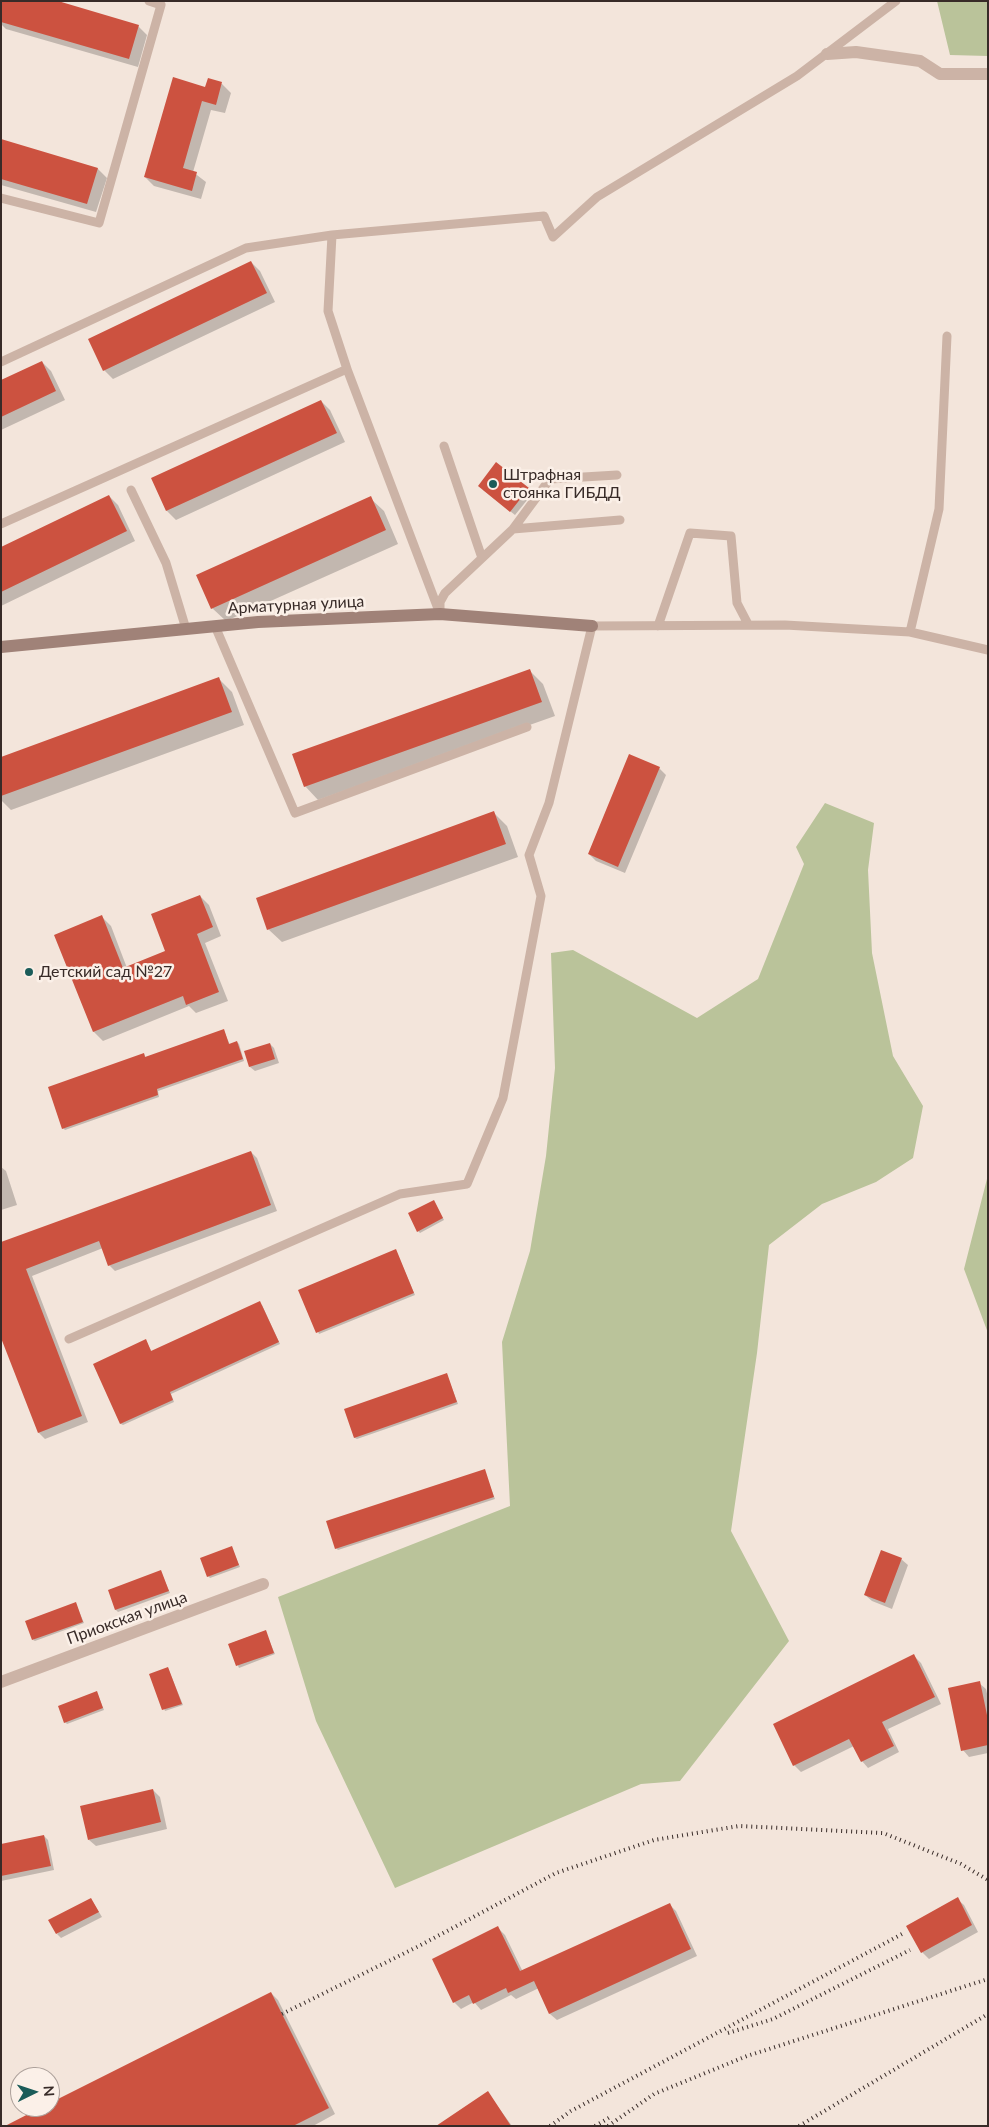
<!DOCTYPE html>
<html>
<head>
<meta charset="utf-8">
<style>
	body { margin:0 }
	#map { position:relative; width:989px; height:2127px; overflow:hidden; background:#f3e5db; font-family:Lato,sans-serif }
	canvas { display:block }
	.frame { position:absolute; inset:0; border:2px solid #382b28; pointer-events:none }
	.north { position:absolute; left:10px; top:2067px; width:50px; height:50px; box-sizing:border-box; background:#fbf0e8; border:1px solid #ada19b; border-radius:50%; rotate:86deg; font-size:14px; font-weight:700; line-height:20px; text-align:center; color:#382b28 }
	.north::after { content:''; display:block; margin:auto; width:18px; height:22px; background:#1b5c59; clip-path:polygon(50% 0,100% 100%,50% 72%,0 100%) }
</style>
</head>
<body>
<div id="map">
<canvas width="989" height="2127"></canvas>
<div class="frame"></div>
<div class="north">N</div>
</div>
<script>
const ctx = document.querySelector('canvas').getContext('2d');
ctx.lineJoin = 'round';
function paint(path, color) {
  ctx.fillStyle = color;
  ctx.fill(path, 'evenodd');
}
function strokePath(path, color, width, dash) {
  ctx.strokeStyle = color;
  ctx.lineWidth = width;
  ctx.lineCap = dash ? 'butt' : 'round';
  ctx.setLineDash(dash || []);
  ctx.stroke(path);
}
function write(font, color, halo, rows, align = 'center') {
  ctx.font = font + ' Lato,sans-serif';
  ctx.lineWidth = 5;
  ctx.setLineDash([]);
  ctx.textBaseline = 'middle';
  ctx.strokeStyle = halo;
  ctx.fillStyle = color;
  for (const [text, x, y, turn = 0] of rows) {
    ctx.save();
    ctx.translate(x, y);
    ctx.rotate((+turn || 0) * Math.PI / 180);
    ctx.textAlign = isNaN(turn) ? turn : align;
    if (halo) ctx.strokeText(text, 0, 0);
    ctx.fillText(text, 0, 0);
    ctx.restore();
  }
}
const green = new Path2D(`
	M 937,1 L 988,1 L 988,56 L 950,55 Z
	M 825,803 L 874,823 L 868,870 L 872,953 L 893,1056 L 923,1106 L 913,1158 L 876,1182 L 822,1204 L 769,1245 L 757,1353 L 731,1531 L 789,1641 L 680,1781 L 641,1784 L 395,1888 L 316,1721 L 278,1597 L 510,1506 L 502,1342 L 530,1251 L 546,1156 L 555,1068 L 551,953 L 573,950 L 697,1018 L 758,979 L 804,864 L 796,847 Z
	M 988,1175 L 988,1333 L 964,1269 Z`);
const shadow = new Path2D(`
	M 1,5 L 138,26 L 147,35 L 138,67 L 6,29 L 1,24 Z
	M 209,79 L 222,84 L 231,93 L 225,113 L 211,110 L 193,172 L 206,182 L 201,199 L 154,186 L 145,177 L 206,88 Z
	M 1,141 L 98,169 L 107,178 L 96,212 L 1,185 Z
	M 251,262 L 260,271 L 275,302 L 113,379 L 104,370 Z
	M 42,362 L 51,371 L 65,400 L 1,430 L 1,381 Z
	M 321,401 L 330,410 L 345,442 L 176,520 L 167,511 L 153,478 Z
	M 528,489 L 532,494 L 515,515 L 483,490 Z
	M 109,496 L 118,505 L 135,541 L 1,606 L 1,549 Z
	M 370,498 L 384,511 L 398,544 L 226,621 L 212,608 Z
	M 530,671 L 543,684 L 555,716 L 318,800 L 305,786 Z
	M 219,679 L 232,692 L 244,725 L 11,810 L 1,800 L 1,758 Z
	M 659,768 L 666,775 L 625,873 L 596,861 L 589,854 Z
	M 494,813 L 507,826 L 518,857 L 282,942 L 268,929 Z
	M 200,896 L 209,905 L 221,936 L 205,943 L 228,1001 L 196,1013 L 189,1006 L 103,1041 L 94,1032 L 55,935 L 102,917 L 111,926 L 127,968 L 167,952 Z
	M 224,1031 L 230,1045 L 237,1042 L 239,1044 L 244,1061 L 158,1091 L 159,1097 L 65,1130 L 63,1128 L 144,1054 L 146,1058 Z
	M 270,1044 L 274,1048 L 279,1063 L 255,1071 L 250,1067 L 245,1052 Z
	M 251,1152 L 257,1158 L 277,1211 L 115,1271 L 109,1265 L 103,1248 L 32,1276 L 88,1422 L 45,1439 L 39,1433 L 1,1243 Z
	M 1,1167 L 6,1171 L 17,1205 L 1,1210 Z
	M 435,1203 L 444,1220 L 420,1233 L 418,1231 Z
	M 397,1253 L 415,1295 L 319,1334 L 300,1290 Z
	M 262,1305 L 280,1344 L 171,1394 L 174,1402 L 123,1425 L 121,1424 L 95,1364 L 146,1341 L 152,1352 Z
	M 447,1375 L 458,1404 L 357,1439 L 355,1438 L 345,1410 Z
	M 484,1470 L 495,1499 L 338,1550 L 336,1548 Z
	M 232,1548 L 240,1567 L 210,1578 L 208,1576 Z
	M 901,1559 L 908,1565 L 892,1609 L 872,1601 L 865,1595 Z
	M 161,1572 L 170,1593 L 118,1612 L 116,1610 L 109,1591 Z
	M 76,1604 L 84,1623 L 35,1641 L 33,1640 Z
	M 265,1631 L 275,1654 L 239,1668 L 229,1644 Z
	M 914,1656 L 921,1663 L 941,1704 L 888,1729 L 899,1752 L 868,1768 L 862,1761 L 854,1746 L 801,1772 L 794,1765 Z
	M 168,1668 L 183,1705 L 165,1711 L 151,1675 Z
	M 979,1683 L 986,1689 L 988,1698 L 988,1753 L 969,1757 L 963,1750 Z
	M 98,1695 L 104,1710 L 67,1724 L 65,1722 Z
	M 153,1790 L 160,1797 L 167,1829 L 96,1846 L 89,1840 Z
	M 44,1836 L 48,1840 L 54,1870 L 1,1881 L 1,1845 Z
	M 91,1899 L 102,1917 L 61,1938 L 57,1934 Z
	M 957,1899 L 964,1905 L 978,1932 L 929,1959 L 922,1952 Z
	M 669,1904 L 676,1911 L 697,1956 L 557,2020 L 550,2014 L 539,1988 L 516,1999 L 511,1995 L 481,2010 L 474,2002 L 461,2009 L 454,2002 L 498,1928 L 505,1935 L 523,1972 Z
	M 271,1993 L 278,2000 L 335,2114 L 313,2126 L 8,2126 L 45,2107 L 50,2107 L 50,2104 Z
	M 488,2093 L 512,2126 L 438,2126 Z`);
const building = new Path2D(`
	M 1,1 L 58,1 L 139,25 L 129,59 L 1,22 Z
	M 173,77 L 205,87 L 208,78 L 222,82 L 216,105 L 202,101 L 183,168 L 197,172 L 192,191 L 144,177 Z
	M 1,139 L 98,168 L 87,204 L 1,179 Z
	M 251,261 L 267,293 L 103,371 L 88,339 Z
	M 42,361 L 56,391 L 1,417 L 1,380 Z
	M 321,400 L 337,433 L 166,511 L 151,478 Z
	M 496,462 L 529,488 L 510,512 L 478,486 Z
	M 109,495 L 127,531 L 1,592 L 1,547 Z
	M 371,496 L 386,530 L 211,609 L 196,575 Z
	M 530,669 L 542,702 L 304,787 L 292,754 Z
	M 219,677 L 232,712 L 1,796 L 1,757 Z
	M 629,754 L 660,767 L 618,867 L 588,854 Z
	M 494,811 L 506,844 L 267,930 L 256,898 Z
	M 200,895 L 213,927 L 197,934 L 219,992 L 186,1005 L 183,996 L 93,1032 L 54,935 L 102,915 L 123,968 L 165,951 L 151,914 Z
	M 224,1029 L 229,1044 L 237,1041 L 243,1059 L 157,1089 L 158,1095 L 62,1129 L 48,1087 L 144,1053 L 145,1057 Z
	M 270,1043 L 275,1059 L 249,1067 L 244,1051 Z
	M 251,1151 L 271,1205 L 108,1266 L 99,1241 L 26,1269 L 82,1416 L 38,1433 L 1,1338 L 1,1242 Z
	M 434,1200 L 443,1218 L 417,1232 L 408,1213 Z
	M 396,1249 L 414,1293 L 316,1333 L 298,1290 Z
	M 260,1301 L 279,1342 L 170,1392 L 173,1400 L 120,1424 L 93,1364 L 146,1339 L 151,1351 Z
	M 447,1373 L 457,1402 L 354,1438 L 344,1409 Z
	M 485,1469 L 494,1497 L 335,1549 L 326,1521 Z
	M 232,1546 L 239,1565 L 207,1577 L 200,1558 Z
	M 881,1550 L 902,1558 L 885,1603 L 864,1595 Z
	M 161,1570 L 169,1591 L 115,1610 L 108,1590 Z
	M 76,1602 L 83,1622 L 32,1640 L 25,1621 Z
	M 266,1630 L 274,1653 L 236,1666 L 228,1644 Z
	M 914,1654 L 935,1697 L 882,1722 L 894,1746 L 861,1762 L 849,1739 L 793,1766 L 773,1724 Z
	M 168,1667 L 182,1704 L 162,1710 L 149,1674 Z
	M 980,1681 L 988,1720 L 988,1745 L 961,1751 L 948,1688 Z
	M 97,1691 L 103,1708 L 64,1723 L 58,1706 Z
	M 153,1789 L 161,1822 L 88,1840 L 80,1806 Z
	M 44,1835 L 51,1866 L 1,1876 L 1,1844 Z
	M 958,1897 L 972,1925 L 921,1953 L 906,1926 Z
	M 91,1898 L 99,1912 L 56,1934 L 48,1920 Z
	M 670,1903 L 691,1949 L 549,2014 L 534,1981 L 508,1993 L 506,1988 L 473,2004 L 469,1995 L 453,2003 L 432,1959 L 498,1926 L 520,1971 Z
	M 271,1992 L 329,2108 L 293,2126 L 5,2126 L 42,2107 L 50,2107 L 50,2103 Z
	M 488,2091 L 511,2126 L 436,2126 Z`);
const lane = new Path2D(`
	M 1,198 L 99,223 L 161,5 L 149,1
	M 332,235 L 544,216 L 553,237 L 597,197 L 797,76 L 896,1
	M 1,362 L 246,248 L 332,235 L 328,311 L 347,369 L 1,524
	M 347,369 L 440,614
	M 444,446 L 482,558
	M 131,490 L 166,563 L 186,629
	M 513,529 L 550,479 L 617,475
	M 440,611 L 440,602 L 445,593 L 513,529 L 620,520
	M 215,626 L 295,813 L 527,727
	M 658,626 L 690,533 L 731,536 L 737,603 L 748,624
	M 910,632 L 939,509 L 947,336
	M 69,1339 L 400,1194 L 467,1184 L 503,1098 L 541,896 L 529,855 L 549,803 L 592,626 L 785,625 L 910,632 L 988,650`);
const street = new Path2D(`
	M 827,54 L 856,52 L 920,61 L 940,74 L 988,74
	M 1,1682 L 263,1584`);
const secondary = new Path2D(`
	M 1,647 L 258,622 L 440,614 L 592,626`);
const rail = new Path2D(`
	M 282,2014 L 417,1947 L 556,1873 L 654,1840 L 739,1826 L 883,1833 L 961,1864 L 988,1880
	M 728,2033 L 773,2019 L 910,1950
	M 550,2126 L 571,2111 L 904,1933
	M 595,2126 L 612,2116
	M 608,2126 L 654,2094 L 747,2056 L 988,1979
	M 799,2126 L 988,2014`);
const markers = [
	[493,484,5,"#1b5c59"],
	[29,972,5,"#1b5c59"]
];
const poiNames = [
	["Штрафная",503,475],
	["стоянка ГИБДД",503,493],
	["Детский сад №27",39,972]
];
const streetNames = [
	["Арматурная улица",296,605,-3],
	["Приокская улица",127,1618,-20]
];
paint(green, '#bac39a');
paint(shadow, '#0003');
paint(building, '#cc5240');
strokePath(lane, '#ccb3a6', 9);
strokePath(street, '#ccb3a6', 12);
strokePath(secondary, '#a08278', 12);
strokePath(rail, '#382b28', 4, [1, 4]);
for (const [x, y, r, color] of markers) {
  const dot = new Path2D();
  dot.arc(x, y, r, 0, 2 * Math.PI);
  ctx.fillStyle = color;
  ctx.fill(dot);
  strokePath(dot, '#fbf0e8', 2);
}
write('16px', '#382b28', '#fbf0e8', poiNames, 'left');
write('16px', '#382b28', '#fbf0e8', streetNames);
</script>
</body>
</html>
